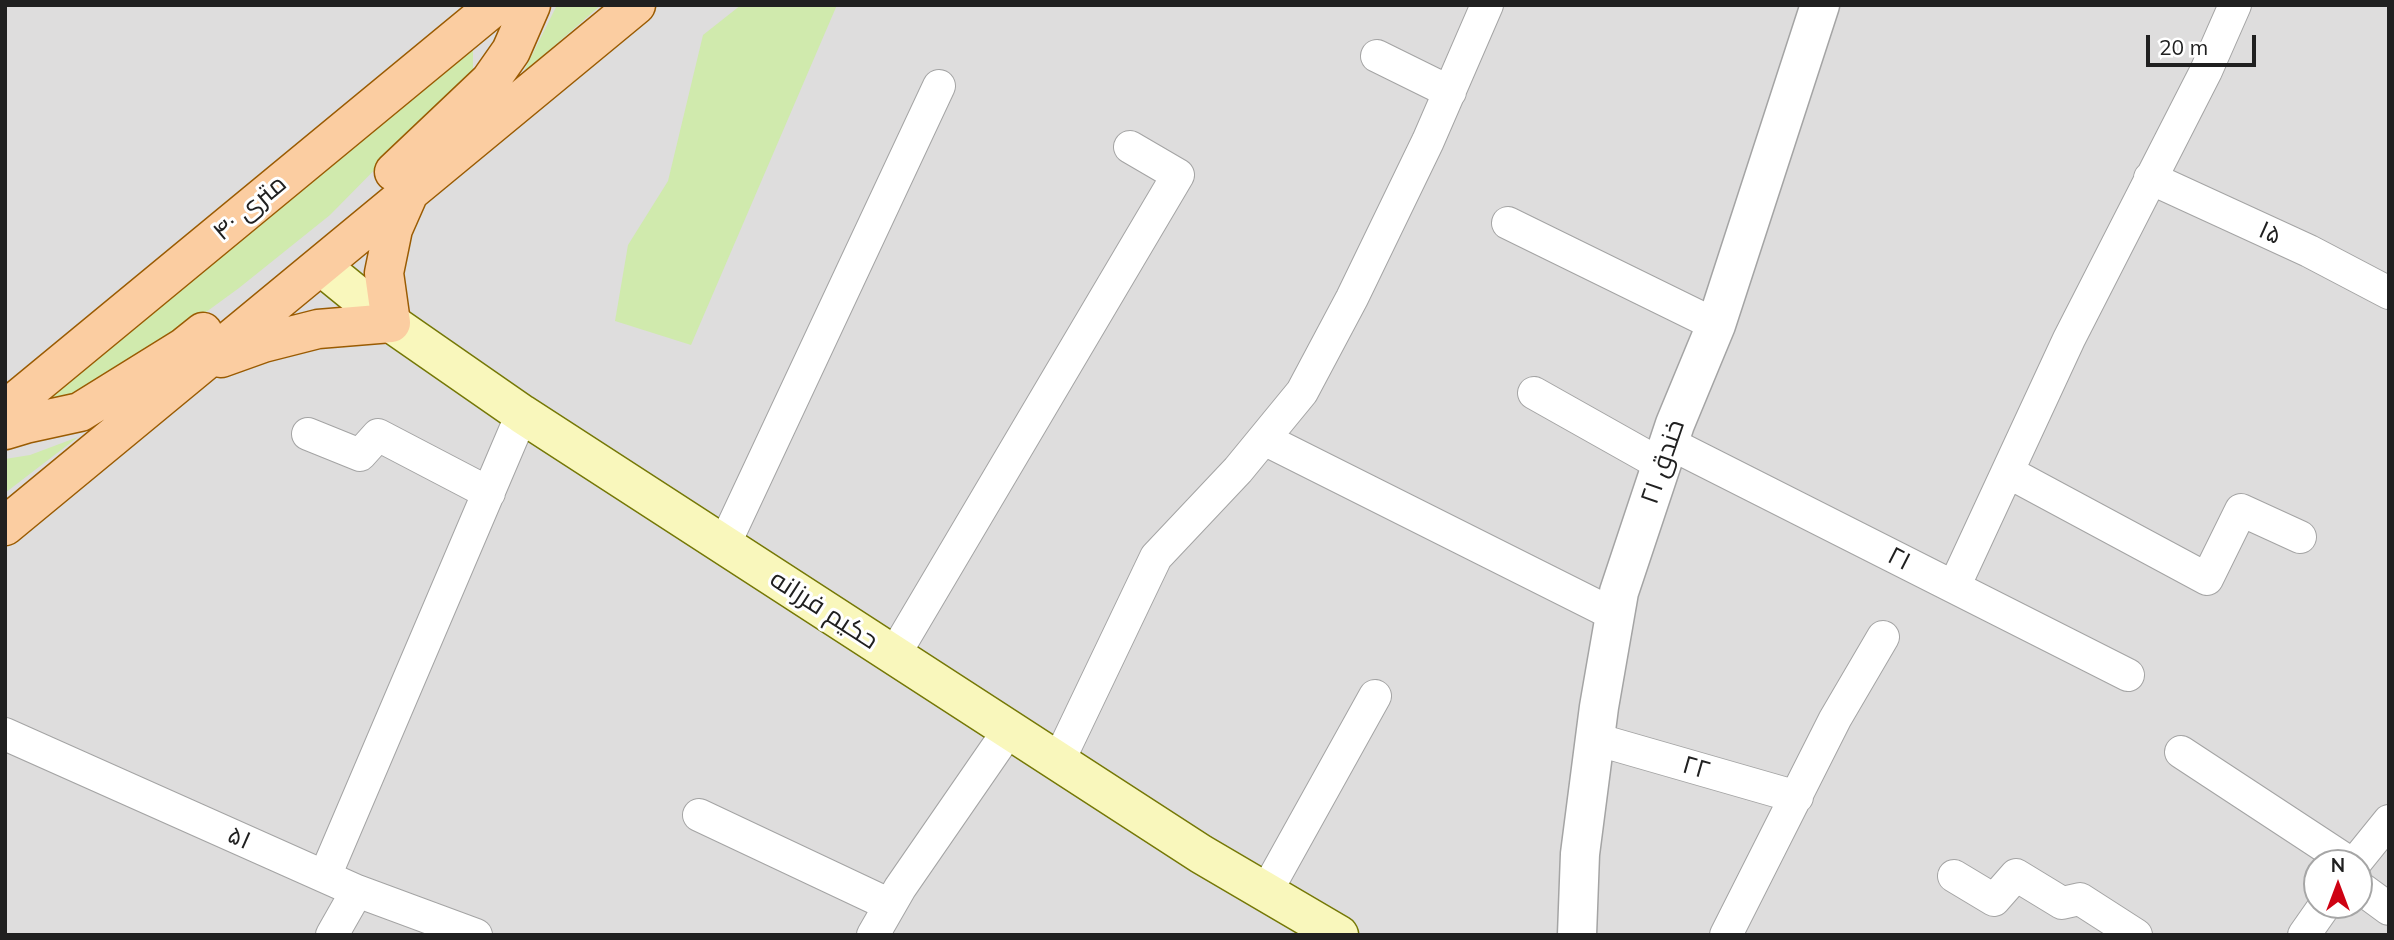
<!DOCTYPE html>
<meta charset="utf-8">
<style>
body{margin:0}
#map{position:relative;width:2394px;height:940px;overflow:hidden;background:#f0ece6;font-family:Mulish,sans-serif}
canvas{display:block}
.frame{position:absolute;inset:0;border:7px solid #202020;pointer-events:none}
.north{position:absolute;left:2303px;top:849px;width:70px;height:70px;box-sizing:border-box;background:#fff;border:2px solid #a6a6a6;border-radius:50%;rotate:0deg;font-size:19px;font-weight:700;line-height:28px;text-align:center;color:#202020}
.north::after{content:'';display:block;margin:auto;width:24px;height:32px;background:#ce0213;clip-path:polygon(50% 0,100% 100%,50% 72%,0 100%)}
.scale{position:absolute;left:2146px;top:35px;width:110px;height:32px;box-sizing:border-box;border:4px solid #202020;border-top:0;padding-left:9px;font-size:21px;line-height:24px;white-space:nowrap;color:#202020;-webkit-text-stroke:5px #fff;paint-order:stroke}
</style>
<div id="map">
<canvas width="2394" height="940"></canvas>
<div class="frame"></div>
<div class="north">N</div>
<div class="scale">20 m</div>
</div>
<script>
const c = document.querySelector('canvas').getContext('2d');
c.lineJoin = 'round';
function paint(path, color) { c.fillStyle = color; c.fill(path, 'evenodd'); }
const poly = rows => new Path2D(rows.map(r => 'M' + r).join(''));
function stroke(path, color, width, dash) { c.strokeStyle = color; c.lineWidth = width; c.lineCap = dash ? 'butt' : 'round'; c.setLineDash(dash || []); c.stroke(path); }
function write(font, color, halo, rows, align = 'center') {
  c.font = font + ' Mulish,Cairo,sans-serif'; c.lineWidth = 6; c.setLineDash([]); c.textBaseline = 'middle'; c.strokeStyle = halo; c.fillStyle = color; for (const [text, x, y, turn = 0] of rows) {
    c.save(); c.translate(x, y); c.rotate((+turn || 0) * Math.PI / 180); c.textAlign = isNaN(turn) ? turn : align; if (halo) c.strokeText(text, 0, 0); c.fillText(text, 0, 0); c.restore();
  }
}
const residential = poly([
 [5,5,2389,5,2389,935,5,935],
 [2317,863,2359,863,2359,905,2317,905]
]);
const grass = poly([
 [557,5,601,5,523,73],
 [741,5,837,5,691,345,615,321,628,245,668,181,703,35],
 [473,47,473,70,330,215,239,288,161,345,62,401,29,406],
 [78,437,5,493,5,459,30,455]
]);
const minor = poly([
 [1377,56,1450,92],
 [2150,178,2309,251,2389,293],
 [1508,223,1716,325],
 [1534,393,1662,465],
 [308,434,360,455,378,435,489,493],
 [1264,439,1615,615],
 [1669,443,2128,675],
 [2008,472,2207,579,2241,510,2300,537],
 [724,545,939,86],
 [1954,587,2069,339,2206,71,2235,5],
 [894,655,1178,175,1130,147],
 [5,734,357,891,476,935],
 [1595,739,1797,797],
 [2181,752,2350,863],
 [1058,762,1156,557,1238,470,1302,392,1352,298,1428,141,1487,5],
 [699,815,890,905],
 [2355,863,2389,821],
 [325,876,522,414],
 [1954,876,1994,900,2016,875,2062,903,2080,899,2136,935],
 [2359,887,2389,909],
 [1266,892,1375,696],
 [332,935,357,891],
 [873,935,900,888,1009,730],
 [1726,935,1835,719,1883,637],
 [2304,935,2325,905]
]);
const tertiary = poly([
 [1577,935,1580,854,1599,707,1619,592,1675,424,1716,325,1820,5]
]);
const secondary = poly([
 [321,266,391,323,522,414,1201,854,1339,935]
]);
const primary = poly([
 [394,172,490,81,511,51,531,5],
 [221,358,263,343,318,329,391,323,384,273,393,229,408,195],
 [5,410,496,5],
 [5,430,25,424,80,412,183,348,203,332],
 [5,526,636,5]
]);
const streetNames = [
 ["۴۰ متری",250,208,-40],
 ["۱۵",2270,233,24],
 ["۲۱ خندق",1663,462,-71],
 ["۲۱",1899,559,27],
 ["حکیم فرزانه",824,610,33],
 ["۲۲",1696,768,16],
 ["۵۱",239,838,24]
];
paint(residential, '#dedddd');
paint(grass, '#d0eaad');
stroke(minor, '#a4a4a4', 34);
stroke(tertiary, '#a4a4a4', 41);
stroke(secondary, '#757806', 41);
stroke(primary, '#9a5b02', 41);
stroke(minor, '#fff', 32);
stroke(tertiary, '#fff', 38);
stroke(secondary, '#f9f7bc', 38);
stroke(primary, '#fbcda1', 38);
write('26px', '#202020', '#fff', streetNames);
</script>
